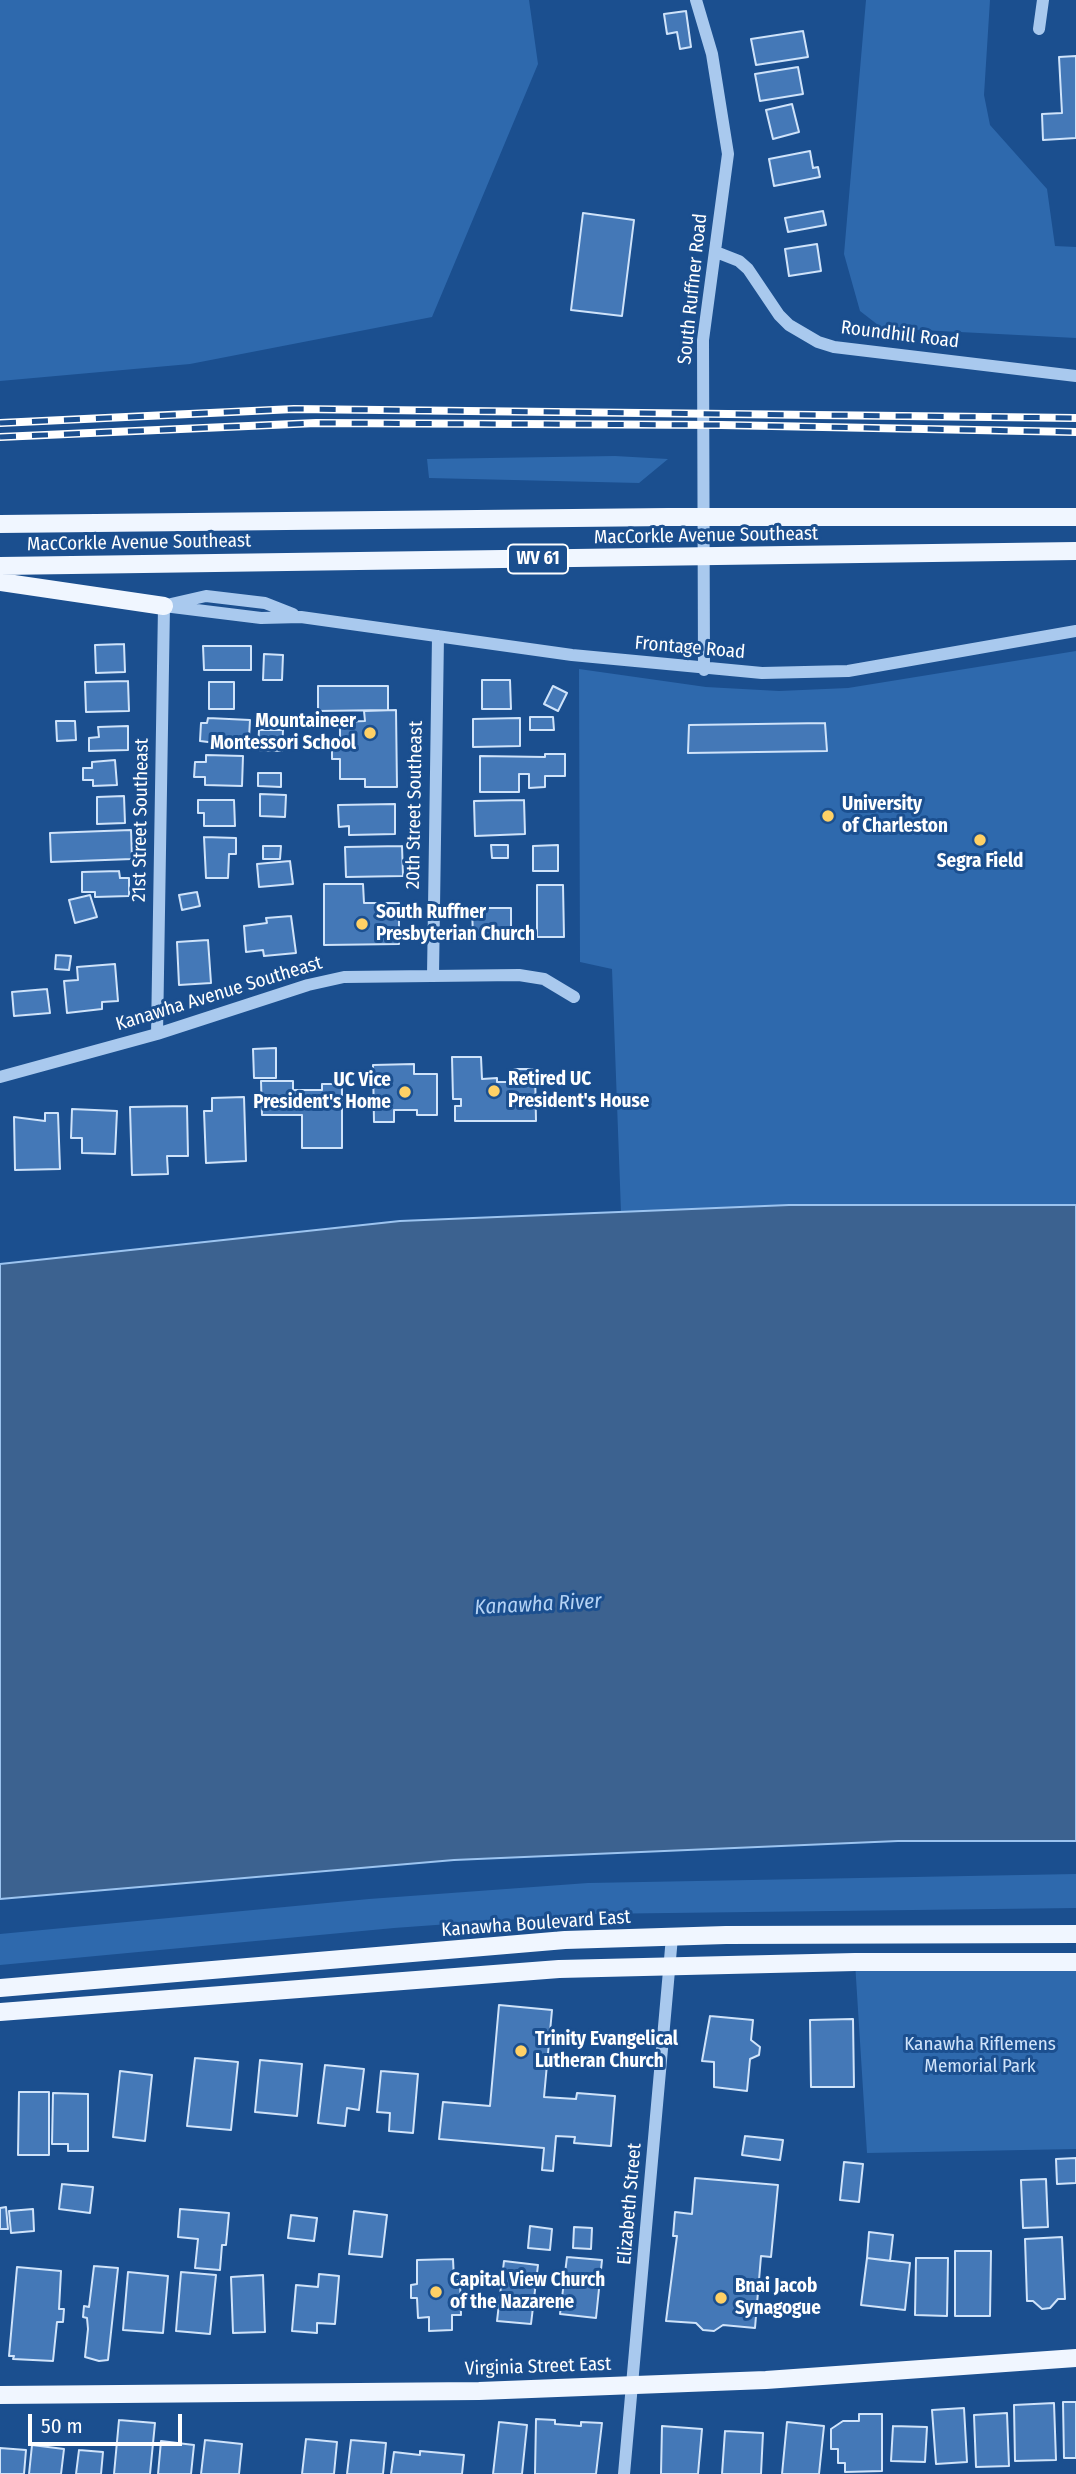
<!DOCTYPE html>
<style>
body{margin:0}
#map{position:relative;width:1076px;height:2474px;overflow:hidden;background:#1b4f8f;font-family:"Fira Sans Condensed",sans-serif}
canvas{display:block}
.scale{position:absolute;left:28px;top:2414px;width:154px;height:32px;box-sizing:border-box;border:4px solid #fff;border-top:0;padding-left:9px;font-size:21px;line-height:24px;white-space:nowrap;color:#fff;-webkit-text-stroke:5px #1b4f8f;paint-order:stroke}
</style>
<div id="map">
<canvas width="1076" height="2474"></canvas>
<div class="scale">50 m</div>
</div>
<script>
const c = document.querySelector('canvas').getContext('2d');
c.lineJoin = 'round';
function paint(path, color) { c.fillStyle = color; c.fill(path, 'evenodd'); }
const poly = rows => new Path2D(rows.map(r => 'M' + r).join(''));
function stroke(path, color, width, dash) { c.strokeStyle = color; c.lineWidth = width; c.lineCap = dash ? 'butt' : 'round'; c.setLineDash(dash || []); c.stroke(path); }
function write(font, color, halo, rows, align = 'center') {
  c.font = font + ' "Fira Sans Condensed",sans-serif'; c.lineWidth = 6; c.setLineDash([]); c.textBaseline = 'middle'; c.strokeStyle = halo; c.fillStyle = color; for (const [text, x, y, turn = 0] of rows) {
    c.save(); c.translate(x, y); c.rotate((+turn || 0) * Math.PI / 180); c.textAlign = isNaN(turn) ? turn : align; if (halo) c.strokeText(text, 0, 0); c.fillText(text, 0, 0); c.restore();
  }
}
const green = poly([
 [0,0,529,0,538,64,432,317,190,364,0,381],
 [866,0,990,0,984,95,990,125,1047,189,1055,246,1076,247,1076,338,882,328,860,311,844,254],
 [615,456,668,459,639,483,429,478,427,459],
 [1076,651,1076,1206,621,1212,612,969,580,962,579,669,706,687,779,691,848,688],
 [1076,1874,1076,1908,588,1914,394,1928,0,1965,0,1934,369,1899,588,1883],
 [855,1962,1076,1962,1076,2149,867,2153]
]);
const water = poly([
 [789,1205,1076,1205,1076,1841,898,1841,454,1860,0,1899,0,1264,400,1221,789,1205]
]);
const building = poly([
 [686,11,691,47,680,49,677,32,667,34,664,14,686,11],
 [803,31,808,57,756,65,751,39,803,31],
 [1076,56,1076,138,1043,140,1042,114,1062,113,1059,57,1076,56],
 [798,67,803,94,760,101,755,74,798,67],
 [792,104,799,132,773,139,766,110,792,104],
 [810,151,813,168,818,167,820,177,774,186,769,159,810,151],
 [823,211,826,225,788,232,785,218,823,211],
 [583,213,634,220,622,316,571,310,583,213],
 [817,244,821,271,789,276,785,249,817,244],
 [124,644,125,672,96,673,95,645,124,644],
 [203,646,251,646,251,670,204,670,203,646],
 [264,654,283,655,282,680,263,680,264,654],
 [482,680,510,680,511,709,482,709,482,680],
 [128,681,129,711,86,712,85,682,128,681],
 [209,682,234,682,234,709,209,709,209,682],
 [318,686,388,686,388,710,318,711,318,686],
 [553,686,567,693,558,711,544,704,553,686],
 [396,710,397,787,365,787,365,779,340,779,340,759,332,759,332,742,340,742,340,722,365,721,364,711,396,710],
 [530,717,553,717,554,730,530,730,530,717],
 [208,718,250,720,249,738,233,737,232,745,200,741,201,723,207,723,208,718],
 [520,718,520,746,473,747,473,719,520,718],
 [56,721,75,721,76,740,57,741,56,721],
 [825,723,827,751,688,753,689,725,825,723],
 [128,726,128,750,89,751,89,738,99,737,98,727,128,726],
 [259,730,283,730,282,751,258,750,259,730],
 [545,754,565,754,565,776,545,776,545,787,529,788,529,774,519,774,519,792,480,792,480,756,545,757,545,754],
 [206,755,243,756,242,786,205,785,205,777,194,777,195,762,206,762,206,755],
 [115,760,117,785,93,786,93,780,83,780,83,768,92,768,92,762,115,760],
 [258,773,281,773,281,787,258,786,258,773],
 [260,794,286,795,285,817,260,816,260,794],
 [124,796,125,823,97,824,97,797,124,796],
 [198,800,234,800,235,826,204,826,204,813,198,813,198,800],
 [524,800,525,834,475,836,474,801,524,800],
 [395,804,395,834,349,835,349,826,339,827,338,805,395,804],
 [131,830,132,859,51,862,50,833,131,830],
 [204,837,236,838,236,854,229,854,228,878,206,878,204,837],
 [491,845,508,845,508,858,492,858,491,845],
 [558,845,558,871,533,871,533,846,558,845],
 [263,846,281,846,280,859,263,859,263,846],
 [402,846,403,876,346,877,345,847,402,846],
 [290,861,293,884,259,887,257,864,290,861],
 [119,871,120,878,129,878,129,896,95,897,95,892,82,892,82,872,119,871],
 [324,884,363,884,364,903,399,903,399,944,324,945,324,884],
 [537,885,563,885,564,937,537,937,537,885],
 [197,892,200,906,182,910,179,895,197,892],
 [90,895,97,917,75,923,69,900,90,895],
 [472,908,511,908,511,936,473,937,472,908],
 [291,916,296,953,264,956,263,950,246,952,244,926,267,923,266,918,291,916],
 [208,940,211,983,179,985,177,942,208,940],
 [56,955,71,956,69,970,55,969,56,955],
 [115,964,118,1001,102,1002,102,1009,67,1013,64,981,78,980,77,967,115,964],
 [47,989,50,1013,14,1016,12,992,47,989],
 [276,1048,276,1078,254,1078,253,1049,276,1048],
 [452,1057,481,1057,482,1079,497,1078,497,1082,511,1082,511,1069,535,1069,536,1121,455,1121,455,1106,461,1106,461,1099,453,1099,452,1057],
 [414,1064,414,1074,437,1074,437,1115,417,1115,417,1110,394,1110,394,1122,374,1122,373,1065,414,1064],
 [261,1081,293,1081,293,1090,322,1090,322,1084,342,1084,342,1148,302,1148,302,1115,262,1115,261,1081],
 [244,1097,246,1161,206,1163,204,1111,212,1111,212,1098,244,1097],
 [187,1106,188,1156,167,1156,168,1174,132,1175,130,1107,187,1106],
 [72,1109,117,1111,115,1154,82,1153,82,1138,71,1138,72,1109],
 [45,1113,58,1113,60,1169,15,1170,14,1117,45,1121,45,1113],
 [499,2005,552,2010,544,2097,576,2099,577,2093,615,2096,611,2146,574,2143,575,2137,556,2136,553,2171,542,2170,544,2148,439,2139,443,2102,490,2106,499,2005],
 [710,2016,753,2020,751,2040,760,2047,759,2055,750,2059,747,2091,714,2087,714,2062,702,2061,710,2016],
 [853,2019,854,2087,811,2087,810,2020,853,2019],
 [195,2058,238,2062,231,2130,187,2126,195,2058],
 [260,2060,302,2064,297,2116,255,2112,260,2060],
 [325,2065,364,2069,359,2110,347,2108,345,2126,318,2123,325,2065],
 [120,2071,152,2075,145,2141,113,2137,120,2071],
 [381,2071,418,2074,413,2133,389,2131,390,2113,377,2112,381,2071],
 [19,2092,49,2092,49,2155,18,2155,19,2092],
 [53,2093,88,2094,88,2151,68,2151,68,2144,52,2144,53,2093],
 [745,2136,783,2140,780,2160,742,2155,745,2136],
 [1076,2158,1076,2183,1057,2184,1056,2159,1076,2158],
 [844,2162,863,2164,859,2202,840,2200,844,2162],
 [695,2178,778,2185,771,2257,761,2256,755,2328,723,2325,714,2331,703,2330,696,2323,666,2321,677,2236,673,2236,675,2212,692,2214,695,2178],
 [1046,2179,1048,2227,1023,2228,1021,2180,1046,2179],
 [62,2184,93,2187,90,2213,59,2209,62,2184],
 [6,2207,8,2229,0,2229,0,2208,6,2207],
 [33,2209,34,2231,11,2233,9,2211,33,2209],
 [180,2209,229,2213,226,2245,222,2245,220,2270,195,2268,198,2239,178,2237,180,2209],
 [354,2211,387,2215,382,2257,349,2254,354,2211],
 [291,2215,317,2218,314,2241,288,2238,291,2215],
 [530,2226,552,2229,550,2250,528,2248,530,2226],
 [574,2227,592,2228,591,2249,573,2248,574,2227],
 [869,2232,893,2235,890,2261,867,2258,869,2232],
 [1062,2237,1065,2299,1058,2299,1050,2308,1042,2309,1033,2301,1027,2301,1025,2239,1062,2237],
 [955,2251,991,2251,990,2316,955,2316,955,2251],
 [567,2257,602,2260,596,2318,560,2314,567,2257],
 [867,2258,910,2263,905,2310,861,2305,867,2258],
 [916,2258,948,2258,947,2316,915,2315,916,2258],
 [453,2259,454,2280,460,2280,461,2315,452,2315,452,2330,429,2331,429,2317,418,2318,417,2298,411,2298,411,2285,417,2284,417,2260,453,2259],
 [504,2261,538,2265,531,2324,497,2321,504,2261],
 [94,2266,118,2268,108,2360,99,2361,85,2357,88,2329,87,2318,83,2317,84,2306,89,2307,94,2266],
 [17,2267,61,2271,59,2309,64,2309,63,2322,57,2322,53,2361,13,2359,14,2356,9,2356,17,2267],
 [128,2272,168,2276,163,2333,123,2330,128,2272],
 [181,2272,216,2275,210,2334,176,2331,181,2272],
 [319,2274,339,2276,335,2324,317,2323,317,2333,292,2331,296,2285,318,2287,319,2274],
 [263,2275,265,2332,233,2333,231,2277,263,2275],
 [1063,2402,1076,2402,1076,2458,1064,2458,1063,2402],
 [1054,2403,1056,2460,1015,2461,1014,2405,1054,2403],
 [964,2408,967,2462,936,2464,932,2410,964,2408],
 [1007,2413,1009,2466,976,2467,974,2415,1007,2413],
 [859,2414,882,2414,882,2471,845,2472,845,2463,838,2463,838,2449,831,2449,831,2429,843,2421,859,2421,859,2414],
 [536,2419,555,2420,555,2424,581,2426,581,2422,602,2423,596,2474,535,2474,536,2419],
 [119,2420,155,2423,150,2474,114,2474,119,2420],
 [499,2422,527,2425,522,2474,493,2474,499,2422],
 [787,2422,824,2426,819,2474,782,2474,787,2422],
 [662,2426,702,2429,698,2474,661,2474,662,2426],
 [893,2426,927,2427,925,2462,891,2461,893,2426],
 [725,2431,763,2433,761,2474,722,2474,725,2431],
 [306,2439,337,2442,334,2474,302,2474,306,2439],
 [205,2440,242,2444,239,2474,201,2474,205,2440],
 [351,2440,386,2443,383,2474,347,2474,351,2440],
 [161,2441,194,2445,191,2474,158,2474,161,2441],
 [32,2445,64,2449,61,2474,29,2474,32,2445],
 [0,2448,26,2450,24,2474,0,2474,0,2448],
 [79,2450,103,2452,101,2474,76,2474,79,2450],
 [420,2451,464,2455,462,2474,391,2474,394,2452,420,2455,420,2451]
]);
const minor = poly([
 [696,0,712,54,728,154,703,340,704,670],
 [1039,29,1043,0],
 [716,252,739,261,748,269,779,315,789,325,818,342,834,347,1076,376],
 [171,604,206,596,265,603,293,614],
 [164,606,261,618,301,617,572,655,762,673,848,671,1076,631],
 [433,975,438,636],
 [157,1034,164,606],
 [0,1077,157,1034,308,985,344,977,519,975,544,979,574,997],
 [624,2474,672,1937]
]);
const major = poly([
 [0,524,668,517,1076,517],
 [0,566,1076,551],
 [0,582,164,606],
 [0,1988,565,1940,726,1935,1076,1934],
 [0,2012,559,1969,855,1962,1076,1962],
 [0,2395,479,2391,766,2380,1076,2358]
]);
const rail = poly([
 [0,423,294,409,1076,418],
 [0,437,316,423,721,425,1076,432]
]);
const markers = [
 [370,733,7,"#ffd166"],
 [828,816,7,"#ffd166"],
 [980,840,7,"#ffd166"],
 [362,924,7,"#ffd166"],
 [494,1091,7,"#ffd166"],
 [405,1092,7,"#ffd166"],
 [521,2051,7,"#ffd166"],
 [436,2292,7,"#ffd166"],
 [721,2298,7,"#ffd166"]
];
const shields = [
 [538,559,60]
];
const shieldNames = [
 ["WV 61",538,559]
];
const streetNames = [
 ["South Ruffner Road",693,289,-84],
 ["Roundhill Road",900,335,7],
 ["MacCorkle Avenue Southeast",706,536,-1],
 ["MacCorkle Avenue Southeast",139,543,-1],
 ["Frontage Road",690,648,5],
 ["20th Street Southeast",415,805,-89],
 ["21st Street Southeast",141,820,-89],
 ["Kanawha Avenue Southeast",219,994,-17],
 ["Kanawha Boulevard East",536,1924,-4],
 ["Elizabeth Street",630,2204,-85],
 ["Virginia Street East",538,2367,-2]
];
const poiNames = [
 ["Mountaineer",356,722,"right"],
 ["Montessori School",356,744,"right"],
 ["University",842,805],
 ["of Charleston",842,827],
 ["Segra Field",980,862,"center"],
 ["South Ruffner",376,913],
 ["Presbyterian Church",376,935],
 ["Retired UC",508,1080],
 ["President's House",508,1102],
 ["UC Vice",391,1081,"right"],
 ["President's Home",391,1103,"right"],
 ["Trinity Evangelical",535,2040],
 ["Lutheran Church",535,2062],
 ["Capital View Church",450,2281],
 ["of the Nazarene",450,2303],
 ["Bnai Jacob",735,2287],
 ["Synagogue",735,2309]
];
const parkNames = [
 ["Kanawha Riflemens",980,2045],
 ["Memorial Park",980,2067]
];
const waterNames = [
 ["Kanawha River",538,1605,-3]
];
paint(green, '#2e69ad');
paint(water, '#3c6290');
stroke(water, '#9cc4f0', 2);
paint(building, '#4478b7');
stroke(building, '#cfe3fa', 2);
stroke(minor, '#a9c9ee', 12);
stroke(major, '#f0f6ff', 18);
stroke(rail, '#fff', 8);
stroke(rail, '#1b4f8f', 5, [16]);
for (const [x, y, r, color] of markers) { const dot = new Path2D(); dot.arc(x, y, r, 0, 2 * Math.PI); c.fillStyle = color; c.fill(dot); stroke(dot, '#1b4f8f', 2.5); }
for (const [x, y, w] of shields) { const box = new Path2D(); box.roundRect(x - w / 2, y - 14.5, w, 29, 5); c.fillStyle = '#1b4f8f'; c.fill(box); stroke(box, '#fff', 2); }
write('bold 18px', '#fff', null, shieldNames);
write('19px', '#fff', '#1b4f8f', streetNames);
write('bold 19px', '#fff', '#1b4f8f', poiNames, 'left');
write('19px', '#cfe3fa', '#1b4f8f', parkNames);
write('italic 21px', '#b5d3f5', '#1b4f8f', waterNames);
</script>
